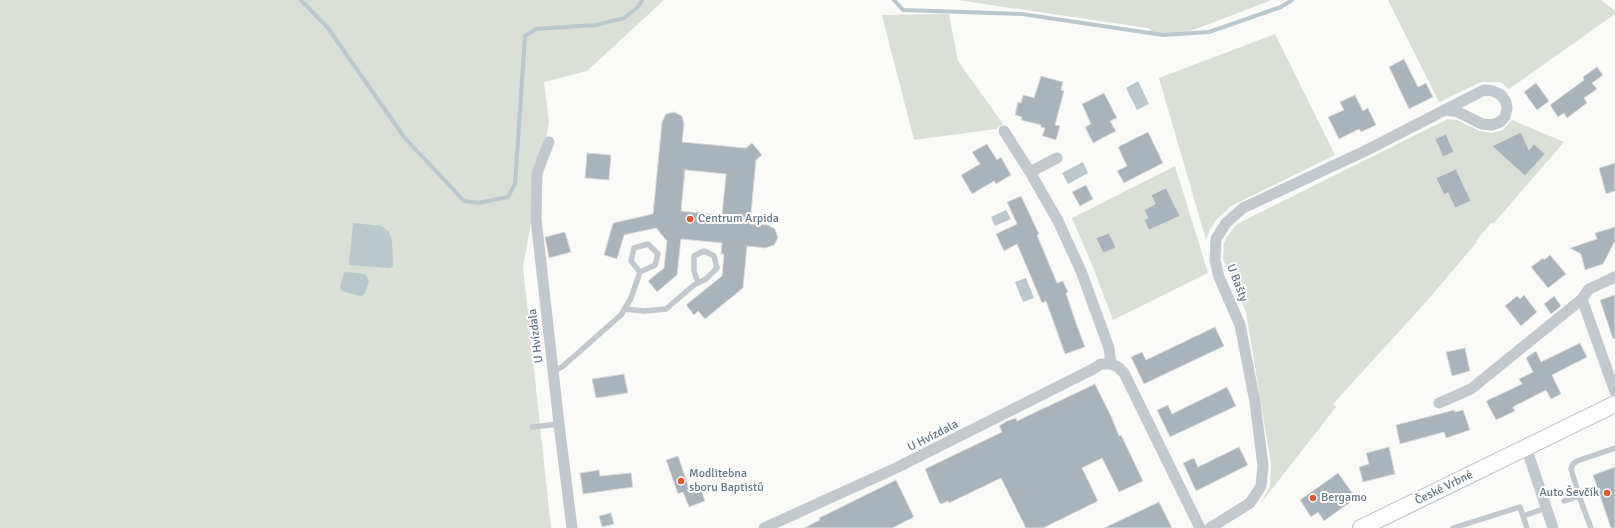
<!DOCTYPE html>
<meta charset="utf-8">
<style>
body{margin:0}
canvas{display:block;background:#fafaf8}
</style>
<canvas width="1615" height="528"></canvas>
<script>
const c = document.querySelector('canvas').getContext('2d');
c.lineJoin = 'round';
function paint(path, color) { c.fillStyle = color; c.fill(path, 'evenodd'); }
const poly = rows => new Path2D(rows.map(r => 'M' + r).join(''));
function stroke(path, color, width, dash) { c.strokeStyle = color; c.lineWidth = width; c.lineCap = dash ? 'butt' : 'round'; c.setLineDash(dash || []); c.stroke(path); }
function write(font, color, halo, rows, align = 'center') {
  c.font = font + ' Signika,sans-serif'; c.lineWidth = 4; c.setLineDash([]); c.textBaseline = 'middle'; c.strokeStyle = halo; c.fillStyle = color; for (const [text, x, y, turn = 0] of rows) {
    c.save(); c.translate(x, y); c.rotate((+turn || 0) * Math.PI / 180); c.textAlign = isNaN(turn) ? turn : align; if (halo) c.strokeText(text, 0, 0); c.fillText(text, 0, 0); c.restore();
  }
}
const green = poly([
 [0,0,664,0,587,71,544,82,549,122,523,267,551,528,0,528],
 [957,0,1272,0,1193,30,1170,36,1157,36,1148,28],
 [1388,0,1601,0,1614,10,1615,14,1509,89,1502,83,1497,82,1481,82,1439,102],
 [949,14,958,61,1003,124,996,129,914,140,882,15],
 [1275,34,1335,155,1231,206,1216,220,1210,229,1206,240,1159,78],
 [1448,119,1457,120,1480,131,1492,133,1503,130,1512,120,1564,142,1494,223,1491,223,1476,241,1477,242,1426,302,1333,404,1336,407,1261,503,1270,486,1271,464,1246,312,1223,259,1224,243,1227,237,1237,224],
 [1175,166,1208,273,1113,320,1093,267,1072,218]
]);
const water = poly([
 [1138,81,1149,104,1137,110,1126,88],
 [1083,162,1088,173,1068,184,1062,173],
 [1006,210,1011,219,995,226,991,217],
 [353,223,382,226,389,232,392,241,393,266,390,268,349,265],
 [344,272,359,273,366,275,369,282,364,295,360,296,342,291,340,288],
 [1026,278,1034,298,1023,302,1015,282]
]);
const stream = poly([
 [301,0,328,28,404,137,464,201,478,203,508,197,515,184,525,36,536,29,596,25,624,18,638,7,642,0],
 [894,0,903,10,1022,14,1163,35,1209,32,1281,7,1292,0]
]);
const building = poly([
 [1404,59,1418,87,1426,83,1433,97,1409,109,1389,67,1404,59],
 [1597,67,1603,75,1592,83,1597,89,1584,98,1587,103,1567,118,1564,113,1558,117,1550,105,1584,80,1583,77,1597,67],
 [1041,76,1063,82,1061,90,1064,91,1055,125,1060,126,1056,140,1042,136,1045,128,1041,127,1041,125,1021,120,1022,117,1015,115,1018,102,1021,103,1023,95,1034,98,1041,76],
 [1536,83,1549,101,1537,110,1524,92,1536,83],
 [1104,93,1117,118,1110,121,1116,131,1093,143,1085,127,1091,124,1082,104,1104,93],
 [1355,95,1363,111,1368,108,1376,125,1361,132,1359,129,1339,139,1328,117,1344,110,1340,102,1355,95],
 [674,112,682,116,684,124,682,142,746,148,752,143,762,155,756,160,750,224,768,225,775,229,778,238,774,245,765,248,747,246,743,288,705,319,698,311,694,315,686,305,722,276,724,254,721,254,722,243,681,239,677,275,657,292,648,281,664,268,667,241,656,228,624,235,617,259,604,255,613,223,653,214,662,122,666,114,674,112],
 [685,170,726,174,722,215,681,211,685,170],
 [1148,132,1163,163,1124,183,1117,171,1127,166,1118,147,1148,132],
 [1521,132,1529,150,1534,144,1545,154,1525,176,1492,146,1521,132],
 [1446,134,1454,152,1443,157,1435,139,1446,134],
 [987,144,997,160,1001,157,1011,175,996,184,994,181,972,194,961,175,980,164,972,152,987,144],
 [587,153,611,155,609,180,585,178,587,153],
 [1615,163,1615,191,1606,194,1599,168,1615,163],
 [1456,169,1471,201,1455,208,1448,193,1444,195,1436,178,1456,169],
 [1086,185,1093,199,1080,206,1072,192,1086,185],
 [1166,188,1180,216,1149,230,1144,220,1148,218,1144,210,1155,204,1151,195,1166,188],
 [1021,196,1039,234,1037,235,1057,283,1063,281,1068,292,1066,293,1076,323,1085,347,1065,354,1046,301,1042,303,1017,244,1004,251,996,234,1017,224,1007,202,1021,196],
 [1615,227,1615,241,1603,264,1585,270,1581,254,1570,248,1597,239,1595,233,1615,227],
 [565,232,571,252,549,258,545,237,565,232],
 [1109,233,1116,248,1103,253,1096,238,1109,233],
 [1550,255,1566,274,1548,288,1531,267,1543,258,1544,260,1550,255],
 [1524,295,1537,312,1521,326,1505,306,1517,296,1520,299,1524,295],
 [1615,295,1615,338,1613,339,1600,300,1615,295],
 [1554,296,1561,306,1551,314,1544,304,1554,296],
 [1215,327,1224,346,1144,384,1131,357,1142,352,1146,360,1215,327],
 [1580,343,1587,357,1552,375,1561,394,1551,399,1546,390,1513,407,1515,411,1496,420,1486,401,1522,384,1519,379,1533,372,1526,358,1536,351,1541,362,1580,343],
 [1465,348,1470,371,1452,376,1446,352,1465,348],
 [624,374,628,393,596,398,592,379,624,374],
 [1095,384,1111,416,1119,436,1121,435,1143,481,1119,492,1102,458,1082,468,1098,501,1043,528,1026,528,1001,478,949,503,948,501,941,504,939,502,925,469,1002,432,999,426,1007,421,1016,418,1017,421,1095,384],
 [1227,387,1236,406,1170,437,1157,410,1168,405,1172,414,1227,387],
 [1454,410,1455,412,1463,410,1470,430,1446,438,1444,432,1400,444,1396,425,1454,410],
 [1239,447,1248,465,1196,491,1183,463,1194,458,1198,467,1239,447],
 [1389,447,1395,474,1363,482,1359,467,1369,464,1366,453,1389,447],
 [678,456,688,485,693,483,695,488,700,486,705,501,689,507,683,492,678,494,666,460,678,456],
 [1615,467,1615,528,1611,528,1593,475,1615,467],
 [599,470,600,476,631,473,633,487,583,494,580,473,599,470],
 [1338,473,1356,498,1324,521,1318,512,1311,517,1300,500,1338,473],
 [896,480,914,517,892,528,804,528,820,520,819,518,896,480],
 [1159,502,1172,528,1104,528,1159,502],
 [611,513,614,524,602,527,599,516,611,513]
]);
const lane = poly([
 [624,309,644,311,666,309,694,285,706,279,717,268,714,256,704,251,694,256,694,271,698,283],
 [553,371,562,367,621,315,631,298,640,272,655,265,658,254,648,244,634,248,631,261,640,272],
 [532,427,559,424],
 [1579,496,1591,528],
 [1564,501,1579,496,1571,469,1573,464,1577,461,1615,448],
 [1523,516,1546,508],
 [1453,528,1520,507,1527,528]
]);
const street = poly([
 [1004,131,1030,172,1058,221,1081,271,1109,348,1111,364],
 [549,142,537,173,536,219,559,424,572,528],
 [1030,172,1057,158],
 [1582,299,1615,392],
 [1439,403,1471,389,1582,299,1589,289,1615,277],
 [1526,447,1553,528],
 [764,528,896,468,1093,369,1101,364,1111,364,1118,367,1124,373,1200,528],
 [1210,528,1250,503,1261,486,1263,466,1255,402,1240,325,1219,277,1215,260,1216,239,1226,223,1243,208,1365,151,1484,90,1493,91,1501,95,1506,102,1507,109,1505,117,1500,122,1492,125,1482,124,1458,112,1446,110]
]);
const secondary = poly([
 [1361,528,1615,404]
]);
const markers = [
 [690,219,4,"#e4572e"],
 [681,481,4,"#e4572e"],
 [1607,493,4,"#e4572e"],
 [1313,498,4,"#e4572e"]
];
const poiNames = [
 ["Centrum Arpida",698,219],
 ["Modlitebna",689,474],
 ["sboru Baptistů",689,488],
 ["Auto Ševčík",1599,493,"right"],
 ["Bergamo",1321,498]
];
const streetNames = [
 ["U Bašty",1237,283,69],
 ["U Hvízdala",536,336,-97],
 ["U Hvízdala",933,436,-27],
 ["České Vrbné",1444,488,-26]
];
paint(green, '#dadfd7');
paint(water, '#bbc7cb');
stroke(stream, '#bbc7cb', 4);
paint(building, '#aab3b9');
stroke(building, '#dcdcda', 1);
stroke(secondary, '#b3babf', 18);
stroke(lane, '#c3c8cc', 5.5);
stroke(street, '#c3c8cc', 11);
stroke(secondary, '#fff', 16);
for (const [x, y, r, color] of markers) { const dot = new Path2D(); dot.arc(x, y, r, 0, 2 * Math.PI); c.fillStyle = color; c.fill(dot); stroke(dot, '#fff', 1.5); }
write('12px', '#657683', '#fff', poiNames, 'left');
write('12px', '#657683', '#fff', streetNames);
</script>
